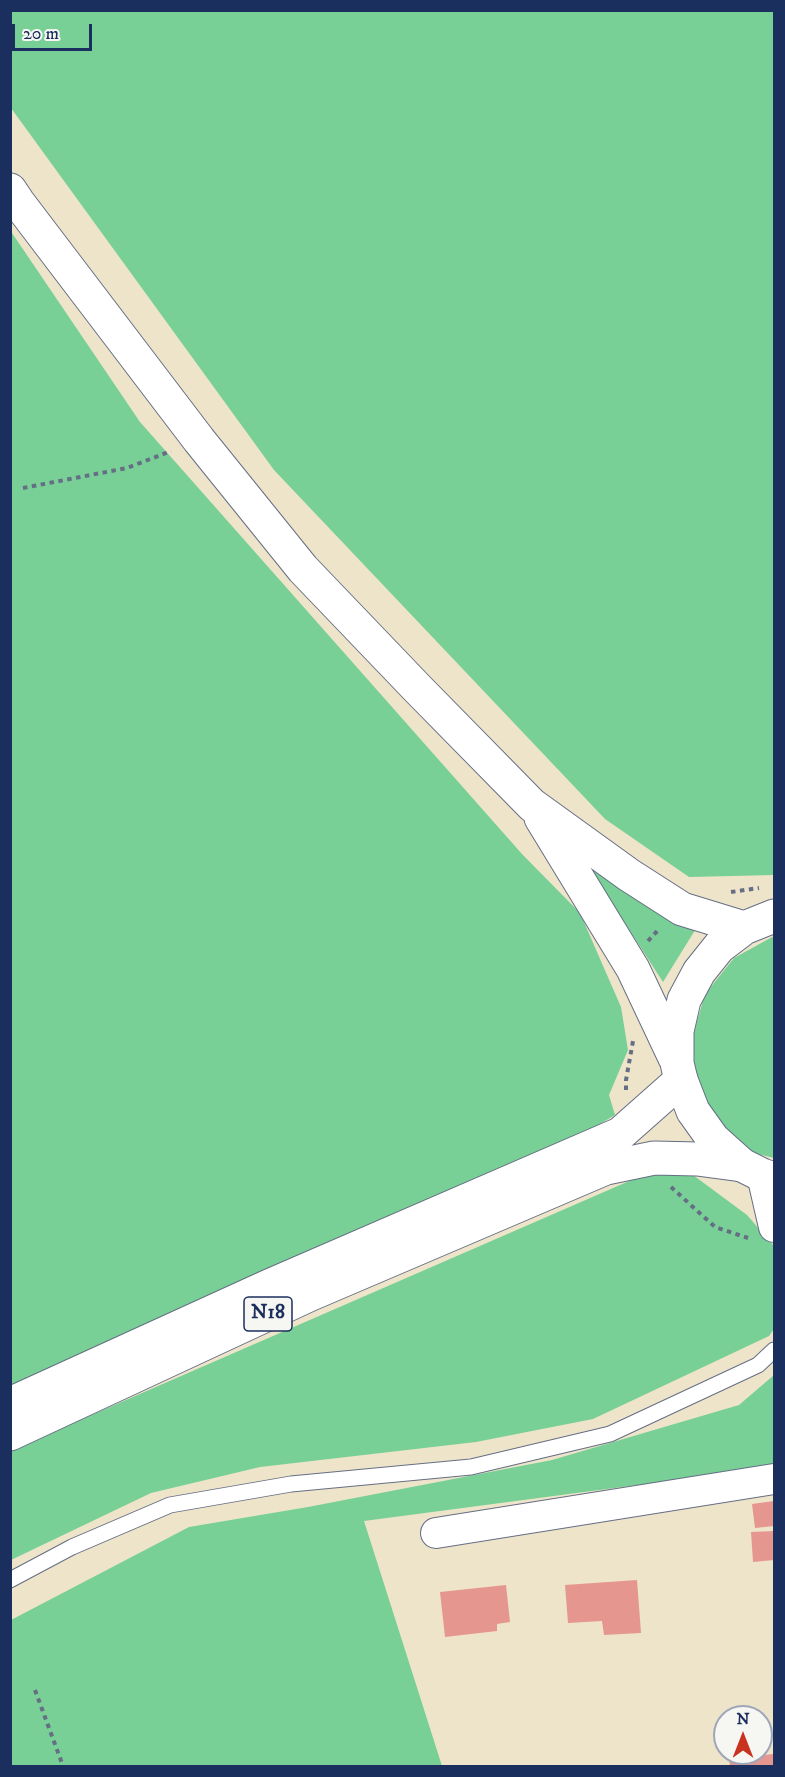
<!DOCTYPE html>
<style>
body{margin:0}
#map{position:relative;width:785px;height:1777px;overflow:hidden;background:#eee4ca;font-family:"IM FELL DW Pica",serif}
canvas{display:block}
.frame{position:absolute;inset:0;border:12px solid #1b2f5e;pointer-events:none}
.north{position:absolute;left:713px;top:1705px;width:60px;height:60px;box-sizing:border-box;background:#f6f6f2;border:2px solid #9ea6b7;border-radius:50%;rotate:0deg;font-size:16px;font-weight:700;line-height:24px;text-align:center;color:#1b2f5e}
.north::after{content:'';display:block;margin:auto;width:21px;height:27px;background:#c8321e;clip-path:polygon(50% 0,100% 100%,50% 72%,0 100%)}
.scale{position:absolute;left:12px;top:24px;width:80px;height:27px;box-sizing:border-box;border:3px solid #1b2f5e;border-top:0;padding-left:8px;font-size:18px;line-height:21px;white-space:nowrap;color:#1b2f5e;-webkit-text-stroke:4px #f6f6f2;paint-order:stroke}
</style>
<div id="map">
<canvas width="785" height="1777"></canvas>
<div class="frame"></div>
<div class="north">N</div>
<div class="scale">20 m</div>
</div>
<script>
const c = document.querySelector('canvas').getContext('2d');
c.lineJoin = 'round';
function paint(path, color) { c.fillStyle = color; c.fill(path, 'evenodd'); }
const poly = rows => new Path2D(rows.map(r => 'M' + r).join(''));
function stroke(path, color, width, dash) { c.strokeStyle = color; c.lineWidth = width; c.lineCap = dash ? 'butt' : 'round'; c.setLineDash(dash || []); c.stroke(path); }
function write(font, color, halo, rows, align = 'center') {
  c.font = font + ' "IM FELL DW Pica",serif'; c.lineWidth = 6; c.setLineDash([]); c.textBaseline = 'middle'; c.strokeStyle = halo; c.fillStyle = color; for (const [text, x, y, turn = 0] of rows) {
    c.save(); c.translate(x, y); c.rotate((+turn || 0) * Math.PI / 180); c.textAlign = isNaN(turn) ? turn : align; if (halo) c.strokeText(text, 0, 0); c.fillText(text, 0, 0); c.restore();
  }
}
const green = poly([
 [10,11,774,11,774,875,689,877,605,819,274,470,11,108],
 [10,230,140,422,522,854,580,913,621,1007,628,1050,609,1095,615,1115,583,1134,10,1388],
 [582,857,697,927,663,982,641,948],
 [774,936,774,1158,754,1153,718,1123,696,1083,692,1038,705,994,734,958],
 [643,1175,693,1175,747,1215,774,1246,774,1329,769,1336,593,1419,476,1442,260,1467,151,1493,11,1560,11,1450],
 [774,1375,774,1467,364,1521,442,1766,11,1766,11,1620,189,1527,308,1507,552,1460,739,1405]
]);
const building = poly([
 [774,1501,774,1526,755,1528,752,1504],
 [774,1531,774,1560,753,1562,751,1532],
 [637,1580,641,1633,604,1635,602,1621,568,1623,565,1585],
 [506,1585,510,1622,497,1624,497,1631,445,1637,440,1592],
 [773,1754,774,1766,730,1766,729,1759]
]);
const path = poly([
 [23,488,127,468,171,451],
 [731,892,759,888],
 [648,941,659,929],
 [626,1090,626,1080,633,1041],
 [671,1187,715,1227,748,1238],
 [35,1690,63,1766]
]);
const service = poly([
 [10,1580,72,1547,170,1505,291,1484,471,1467,610,1434,758,1365,774,1350]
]);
const minor = poly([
 [762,1175,774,1227],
 [436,1533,774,1479]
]);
const secondary = poly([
 [10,190,18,202,199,440,303,569,418,689,532,805,629,875,682,909,744,928],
 [541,818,633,969,675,1058],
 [774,916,744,928,719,947,699,972,684,1000,677,1031,677,1063,681,1080,693,1111,713,1139,742,1165,762,1175,774,1179]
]);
const trunk = poly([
 [10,1404,269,1286,620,1134,681,1080],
 [10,1434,311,1294,606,1168,654,1158,697,1159,742,1165]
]);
const shields = [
 [268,1314,48]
];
const shieldNames = [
 ["N18",268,1314]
];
paint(green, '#78d096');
paint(building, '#e5968f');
stroke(service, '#656e84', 17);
stroke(minor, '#656e84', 32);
stroke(secondary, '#656e84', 35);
stroke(trunk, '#656e84', 35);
stroke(path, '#656e84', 4, [4.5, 4.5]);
stroke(service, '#fff', 15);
stroke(minor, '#fff', 30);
stroke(secondary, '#fff', 33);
stroke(trunk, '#fff', 33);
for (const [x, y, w] of shields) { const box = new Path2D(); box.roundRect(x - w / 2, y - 17, w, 34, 4.5); c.fillStyle = '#f6f6f2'; c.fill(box); stroke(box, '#1b2f5e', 1.5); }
write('bold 20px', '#1b2f5e', null, shieldNames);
</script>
